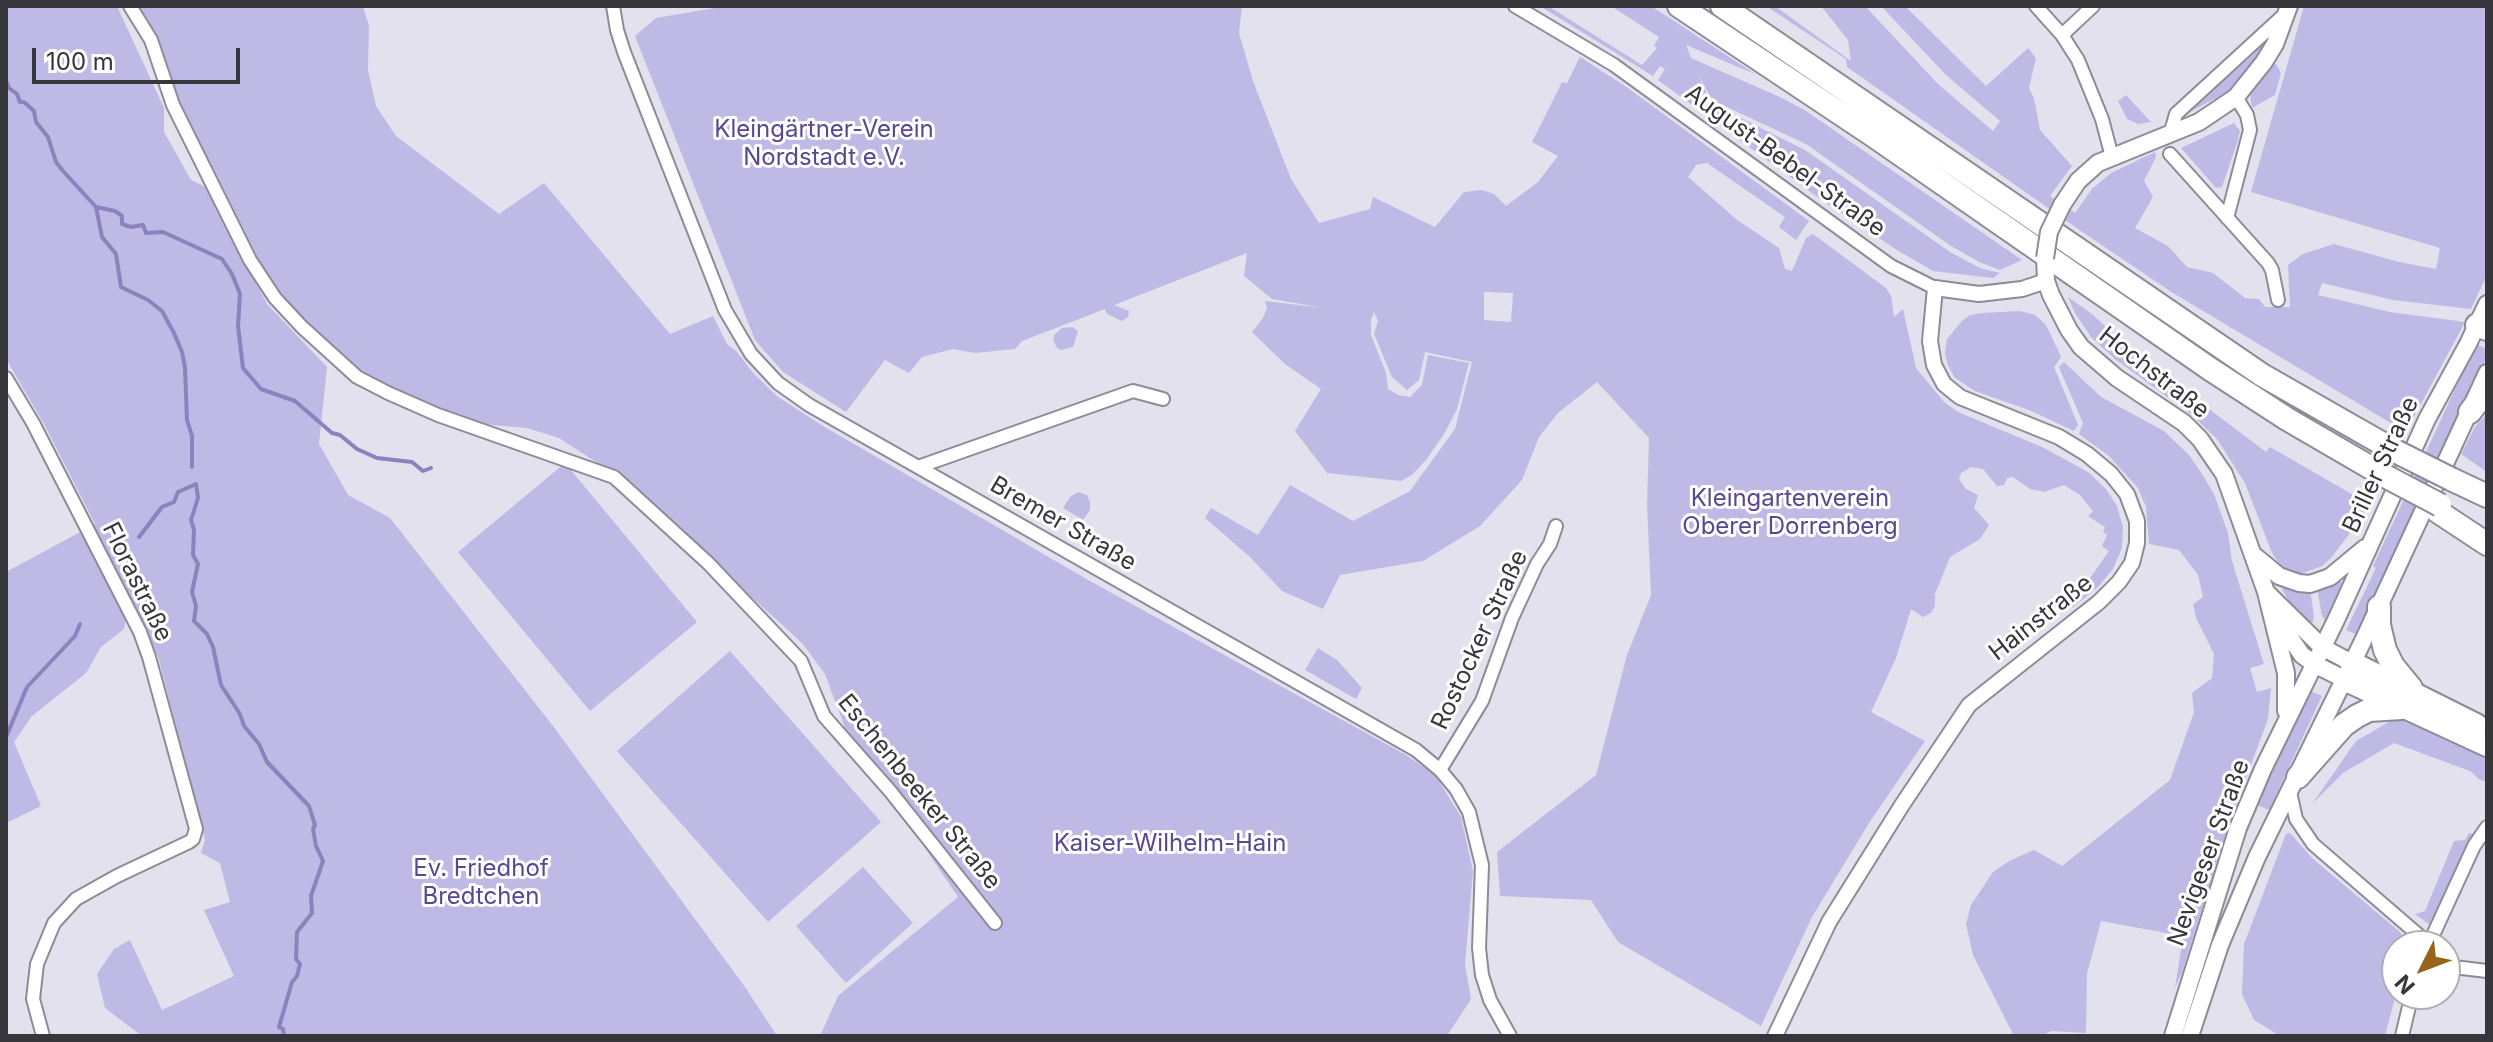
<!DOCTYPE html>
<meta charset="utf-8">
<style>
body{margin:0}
#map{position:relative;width:2493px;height:1042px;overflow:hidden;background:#e2e1ed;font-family:Inter,sans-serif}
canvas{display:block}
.frame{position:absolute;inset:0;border:8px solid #37373b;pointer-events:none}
.north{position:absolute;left:2381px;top:930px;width:80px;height:80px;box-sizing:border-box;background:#fff;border:2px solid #afafb1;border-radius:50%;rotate:228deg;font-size:22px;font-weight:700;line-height:32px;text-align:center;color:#37373b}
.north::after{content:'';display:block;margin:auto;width:28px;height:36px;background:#98631a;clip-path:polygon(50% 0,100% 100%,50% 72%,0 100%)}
.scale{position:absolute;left:32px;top:48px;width:208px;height:36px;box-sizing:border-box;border:4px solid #37373b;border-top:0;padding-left:10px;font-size:24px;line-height:28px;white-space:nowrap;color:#37373b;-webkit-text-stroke:6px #fff;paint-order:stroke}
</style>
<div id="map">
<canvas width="2493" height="1042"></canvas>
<div class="frame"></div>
<div class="north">N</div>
<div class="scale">100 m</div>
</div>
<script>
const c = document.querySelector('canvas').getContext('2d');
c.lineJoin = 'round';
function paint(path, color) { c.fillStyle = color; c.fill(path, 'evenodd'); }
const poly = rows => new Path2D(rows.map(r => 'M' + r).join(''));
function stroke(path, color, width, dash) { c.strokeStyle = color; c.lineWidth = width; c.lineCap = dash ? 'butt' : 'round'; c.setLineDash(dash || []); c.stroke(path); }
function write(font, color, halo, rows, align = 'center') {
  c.font = font + ' Inter,sans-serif'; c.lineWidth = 6; c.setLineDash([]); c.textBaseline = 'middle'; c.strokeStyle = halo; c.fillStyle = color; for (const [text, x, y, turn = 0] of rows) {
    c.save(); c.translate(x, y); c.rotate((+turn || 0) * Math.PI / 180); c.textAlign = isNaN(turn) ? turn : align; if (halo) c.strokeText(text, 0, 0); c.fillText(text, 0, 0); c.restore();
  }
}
const green = poly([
 [6,6,117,6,164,108,164,132,191,180,206,187,267,304,327,367,319,444,348,495,390,518,553,726,745,987,777,1036,142,1036,105,1008,97,974,114,949,130,940,162,1010,234,976,204,910,230,902,220,863,201,853,205,840,158,656,130,596,124,629,101,647,86,673,32,716,14,742,41,806,6,823,6,572,95,524,44,424,6,359],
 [138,6,363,6,369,26,368,70,376,106,396,136,499,214,544,183,670,334,713,316,727,344,736,351,755,375,778,397,823,426,1090,581,1406,755,1435,775,1461,817,1473,871,1465,965,1471,999,1447,1036,820,1036,838,996,958,897,847,733,825,674,802,643,734,581,660,529,619,477,559,438,527,428,482,424,454,416,372,379,335,353,270,283,249,251,179,106,156,39],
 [726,6,1242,6,1239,33,1253,81,1291,179,1319,223,1370,209,1373,197,1435,227,1464,192,1482,190,1494,194,1506,206,1538,182,1558,156,1532,142,1562,82,1567,83,1580,57,1625,86,1809,221,1796,240,1779,227,1785,217,1707,163,1696,165,1688,177,1736,219,1779,248,1785,269,1792,271,1806,238,1813,234,1886,288,1891,296,1894,317,1903,309,1916,368,1944,402,1958,412,2042,447,2088,472,2105,488,2117,506,2123,527,2122,548,2113,569,2098,587,2072,608,2068,603,2081,591,2109,551,2102,546,2107,535,2103,532,2105,527,2088,516,2093,511,2080,495,2064,485,2044,492,2030,489,2013,477,2007,478,2004,485,1997,486,1983,469,1971,467,1961,473,1959,479,1966,489,1978,495,1974,508,1989,525,1980,539,1950,557,1935,594,1935,606,1931,613,1923,617,1911,609,1896,658,1871,712,1925,741,1869,823,1812,917,1761,1026,1618,942,1591,900,1500,896,1497,852,1596,775,1627,655,1651,595,1647,504,1649,438,1597,382,1558,413,1539,437,1522,480,1480,526,1423,561,1340,575,1323,609,1282,591,1250,557,1205,518,1211,508,1258,535,1290,485,1353,521,1410,491,1455,429,1472,362,1425,352,1419,380,1407,390,1392,377,1374,334,1378,321,1374,312,1371,320,1371,335,1386,373,1388,389,1398,395,1410,397,1422,385,1428,355,1469,363,1457,409,1444,434,1426,460,1412,475,1401,481,1327,473,1295,431,1321,389,1285,364,1252,332,1263,318,1267,308,1265,301,1324,308,1272,299,1244,276,1247,253,1114,305,1129,311,1128,317,1122,321,1107,314,1105,309,1022,341,1015,349,975,353,953,349,922,357,909,373,885,360,846,412,783,372,755,340,635,36,656,18],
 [1484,292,1513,293,1511,322,1484,320],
 [1540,6,1548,6,1642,65,1657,48,1654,46,1659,37,1611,6,1651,6,1755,74,1686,45,1691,58,1782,98,1806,111,2022,260,2000,270,1979,262,1951,246,1806,144,1712,100,1697,72,1711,103,1805,150,1950,252,1980,268,2000,273,1993,278,1933,271,1897,250,1820,199,1658,80,1665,69,1660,66,1653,76],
 [1766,6,1775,6,1851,61,1848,40,1821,6,1865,6,1938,84,1993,131,2000,121,1946,75,1881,6,1905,6,1986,86,2028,48,2036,58,2029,88,2034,98,2040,130,2072,166,2050,196,2075,213,2092,189,2111,173,2155,152,2156,157,2144,181,2153,197,2135,228,2168,246,2187,267,2213,273,2245,298,2259,299,2265,307,2290,307,2288,265,2303,254,2334,244,2399,262,2436,269,2440,248,2251,192,2304,6,2487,6,2487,275,2471,309,2393,300,2322,283,2318,295,2390,312,2465,322,2406,432,2173,293,2078,229,1847,67,1846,59],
 [2268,38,2251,66,2227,92,2184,115,2255,53,2264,39],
 [2276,64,2281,73,2275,95,2252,108,2250,93,2270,67],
 [2126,95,2151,122,2138,124,2127,119,2118,101],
 [2234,123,2240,131,2238,140,2222,187,2216,188,2181,148],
 [2068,297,2092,314,2131,350,2266,452,2270,447,2369,504,2362,517,2331,558,2322,566,2303,573,2293,573,2281,566,2272,553,2245,483,2217,439,2192,415,2115,359,2091,337,2075,313],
 [2020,311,2035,315,2046,325,2061,357,2054,367,2078,425,2074,431,2029,410,1975,391,1955,378,1948,366,1945,353,1947,339,1962,321,1970,315,1983,313],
 [1072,327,1078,331,1073,347,1061,350,1057,348,1053,340,1054,335,1062,328],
 [2476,344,2487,349,2487,356,2358,635,2346,630,2376,568,2373,566],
 [2064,362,2101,397,2164,431,2189,455,2202,474,2214,494,2228,533,2232,561,2264,664,2250,668,2257,692,2271,688,2268,719,2228,827,2182,972,2175,988,2182,943,2171,941,2172,934,2101,921,2087,974,2086,1033,2052,1031,2039,1036,2014,1036,1973,955,1966,924,1971,905,1993,872,2009,861,2034,850,2062,866,2170,780,2194,712,2192,693,2212,678,2214,654,2196,618,2193,604,2203,597,2198,575,2179,550,2149,544,2146,507,2138,488,2109,456,2079,434,2083,423,2059,367],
 [2487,414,2487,472,2461,454,2475,427],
 [565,463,697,622,590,711,458,552],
 [1078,492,1087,495,1090,503,1090,510,1083,520,1063,508,1070,497],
 [2338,579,2342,583,2325,620,2322,616,2317,588],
 [2285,585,2310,589,2314,617,2311,627,2291,605,2282,589],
 [1318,648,1337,660,1362,688,1356,699,1305,670],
 [730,651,881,822,768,922,617,751],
 [2308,690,2322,696,2269,810,2255,804],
 [2399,716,2487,754,2487,782,2480,780,2470,771,2394,743,2343,773,2312,804,2356,741],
 [2290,833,2313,859,2400,932,2409,944,2397,946,2397,990,2385,1036,2280,1036,2254,1020,2242,994,2244,944,2286,834],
 [2469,833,2473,834,2430,925,2415,914,2425,911,2454,841,2465,840],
 [863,867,913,923,846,983,796,926]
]);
const stream = poly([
 [6,81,9,88,17,94,20,102,24,102,34,111,36,122,48,137,56,162,63,171,96,207,102,237,116,254,121,287,148,300,162,311,174,333,182,352,185,368,187,420,192,436,192,467],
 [96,207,115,211,122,216,122,224,131,227,143,225,146,233,163,232,222,259,232,274,240,294,238,326,243,368,261,389,295,401,332,433,340,435,357,449,377,458,412,462,423,471,431,468],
 [139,537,162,507,174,502,178,492,196,484,198,498,191,520,194,530,193,555,198,564,192,592,196,606,194,621,207,634,213,647,221,685,240,714,244,726,259,744,267,762,309,806,315,825,313,829,316,846,323,861,311,896,312,913,297,932,296,959,300,964,297,976,292,982,279,1027,283,1029,284,1036],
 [6,737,27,687,75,636,80,624]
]);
const minor = poly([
 [130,6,151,40,173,105,250,260,275,298,302,327,357,377,388,393,438,415,614,477,708,563,801,661,824,716,890,791,995,923],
 [613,6,617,30,624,52,725,310,751,354,778,383,809,405,1416,750,1440,770,1456,789,1469,812,1482,865,1479,948,1482,975,1490,1000,1510,1036],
 [1515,6,1614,65,1891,266,1935,288],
 [2036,6,2062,35,2078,60,2102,119,2112,157],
 [2062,35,2093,6],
 [2170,135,2176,114,2285,14],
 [2170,154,2268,263,2272,270,2278,300],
 [2227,218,2250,130,2247,115,2236,97],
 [6,378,33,423,140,632,149,657,196,829,193,839,189,842,117,876,76,899,54,923,37,964,33,999,43,1036],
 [918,467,1133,391,1163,399],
 [1440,770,1482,701,1512,618,1537,564,1550,544,1556,526],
 [2290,792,2296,819,2313,844,2429,944],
 [2428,946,2474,846,2487,827],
 [2445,966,2487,971],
 [2402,1036,2412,994]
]);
const tertiary = poly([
 [1775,1036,1829,922,1902,805,1969,705,2099,602,2119,582,2132,563,2137,543,2137,521,2127,494,2111,474,2087,454,2059,437,1960,397,1944,384,1934,365,1930,341,1935,288,1979,294,2022,289,2046,281]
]);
const secondary = poly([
 [2062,205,2078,181,2098,163,2199,122,2236,97,2264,62,2275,44,2289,6],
 [2045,258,2046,281,2051,295,2069,330,2081,347,2117,378,2184,423,2200,439,2224,474,2266,592,2286,673,2286,711],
 [2256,557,2279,576,2299,583,2310,584,2330,577,2365,548],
 [2267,593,2322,647,2352,663],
 [2280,623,2302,655,2314,664,2344,679],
 [2173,1036,2238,828,2263,769,2336,620,2427,419,2468,344,2487,304],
 [2190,1036,2220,945,2257,857,2363,641,2487,373]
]);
const motorway = poly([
 [1679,6,1874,136,2210,369,2287,419,2385,476],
 [1722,6,2262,375,2397,452],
 [2477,325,2487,329],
 [2470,412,2487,390],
 [2451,479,2487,496],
 [2437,511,2487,544],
 [2379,607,2379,625,2385,650,2393,666,2411,688],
 [2352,663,2476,725],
 [2344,679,2487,745],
 [2298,777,2344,725,2357,716,2369,710,2401,708]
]);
const secondaryBridge = poly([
 [2045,258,2049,232,2062,205]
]);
const motorwayBridge = poly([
 [2397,452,2451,479],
 [2385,476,2440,505]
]);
const parkNames = [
 ["Kleingärtner-Verein",824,130],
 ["Nordstadt e.V.",824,158],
 ["Kleingartenverein",1790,499],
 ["Oberer Dorrenberg",1790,527],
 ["Kaiser-Wilhelm-Hain",1170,844],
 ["Ev. Friedhof",481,869],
 ["Bredtchen",481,897]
];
const streetNames = [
 ["August-Bebel-Straße",1785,161,36],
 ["Hochstraße",2154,373,38],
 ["Briller Straße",2381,465,-65],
 ["Bremer Straße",1063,524,30],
 ["Florastraße",137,582,64],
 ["Hainstraße",2041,618,-38],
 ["Rostocker Straße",1480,640,-65],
 ["Eschenbeeker Straße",919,792,51],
 ["Nevigeser Straße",2209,853,-70]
];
paint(green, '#bfb9e5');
stroke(stream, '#8c82bd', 4);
stroke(minor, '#8d8c96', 16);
stroke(tertiary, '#8d8c96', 18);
stroke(secondary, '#8d8c96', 20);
stroke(motorway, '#8d8c96', 26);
stroke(minor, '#fff', 12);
stroke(tertiary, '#fff', 14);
stroke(secondary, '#fff', 16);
stroke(motorway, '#fff', 22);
stroke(secondaryBridge, '#8d8c96', 20, []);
stroke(motorwayBridge, '#8d8c96', 26, []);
stroke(secondaryBridge, '#fff', 16);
stroke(motorwayBridge, '#fff', 22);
write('24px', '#584792', '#fff', parkNames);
write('24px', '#37373b', '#fff', streetNames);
</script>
